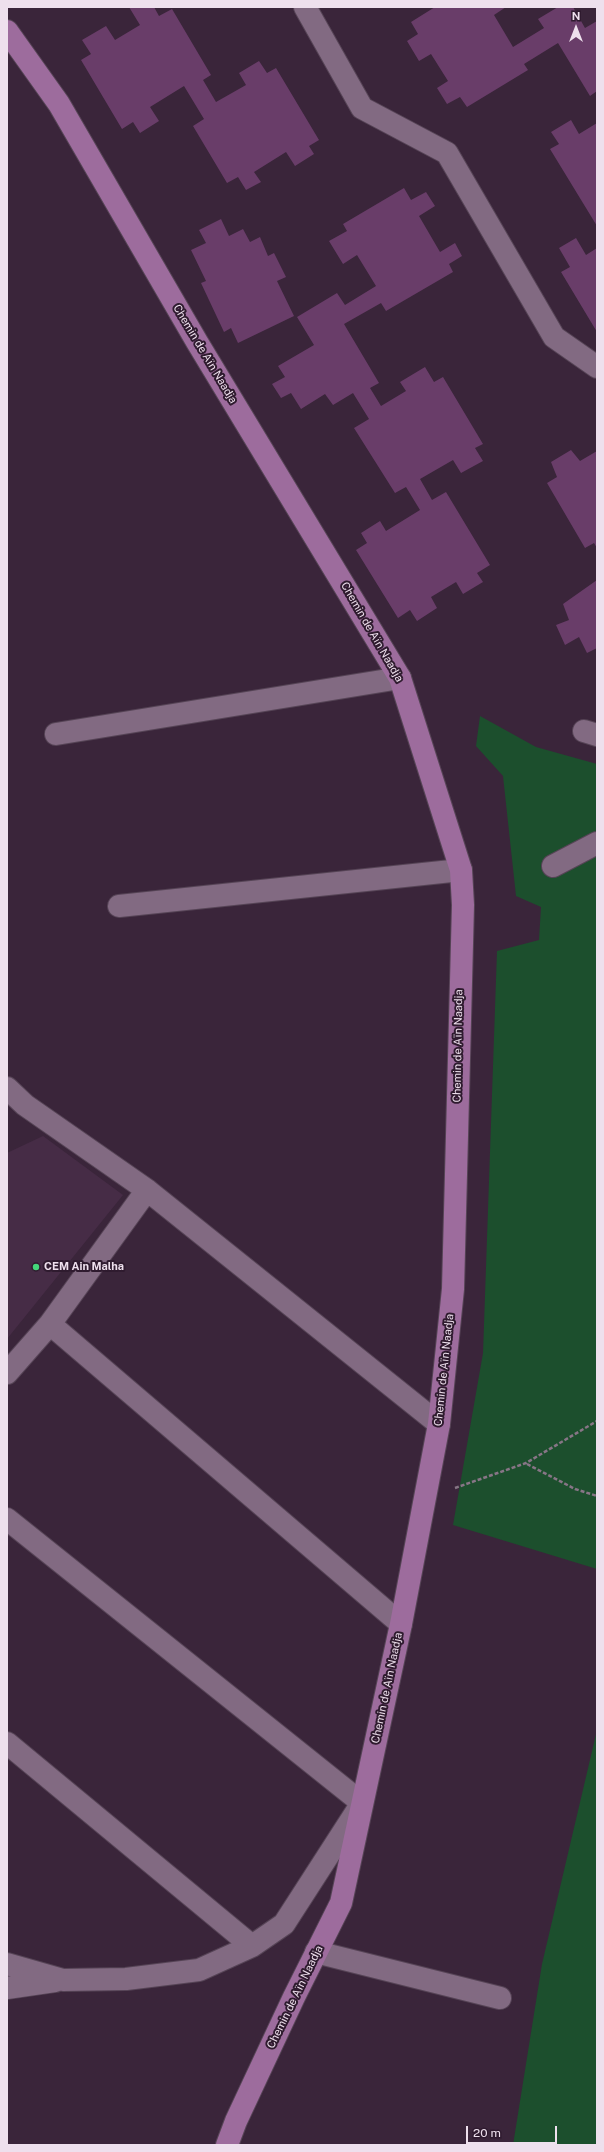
<!DOCTYPE html>
<meta charset="utf-8">
<style>
body{margin:0}
#map{position:relative;width:604px;height:2152px;overflow:hidden;background:#3a253a;font-family:"Public Sans",sans-serif}
canvas{display:block}
.frame{position:absolute;inset:0;border:8px solid #eee0ed;pointer-events:none}
.north{position:absolute;left:556px;top:8px;width:40px;height:40px;-webkit-text-stroke:3px #2f1b2f;paint-order:stroke;rotate:0deg;font-size:11px;font-weight:700;line-height:16px;text-align:center;color:#eee0ed}
.north::after{content:'';display:block;margin:auto;width:14px;height:18px;background:#eee0ed;clip-path:polygon(50% 0,100% 100%,50% 72%,0 100%)}
.scale{position:absolute;left:466px;top:2126px;width:91px;height:18px;box-sizing:border-box;border:2px solid #eee0ed;border-top:0;padding-left:5px;font-size:12px;line-height:14px;white-space:nowrap;color:#eee0ed;-webkit-text-stroke:3px #2f1b2f;paint-order:stroke}
</style>
<div id="map">
<canvas width="604" height="2152"></canvas>
<div class="frame"></div>
<div class="north">N</div>
<div class="scale">20 m</div>
</div>
<script>
const c = document.querySelector('canvas').getContext('2d');
c.lineJoin = 'round';
function paint(path, color) { c.fillStyle = color; c.fill(path, 'evenodd'); }
const poly = rows => new Path2D(rows.map(r => 'M' + r).join(''));
function stroke(path, color, width, dash) { c.strokeStyle = color; c.lineWidth = width; c.lineCap = dash ? 'butt' : 'round'; c.setLineDash(dash || []); c.stroke(path); }
function write(font, color, halo, rows, align = 'center') {
  c.font = font + ' "Public Sans",sans-serif'; c.lineWidth = 4; c.setLineDash([]); c.textBaseline = 'middle'; c.strokeStyle = halo; c.fillStyle = color; for (const [text, x, y, turn = 0] of rows) {
    c.save(); c.translate(x, y); c.rotate((+turn || 0) * Math.PI / 180); c.textAlign = isNaN(turn) ? turn : align; if (halo) c.strokeText(text, 0, 0); c.fillText(text, 0, 0); c.restore();
  }
}
const built = poly([
 [43,1136,123,1195,7,1339,7,1153]
]);
const green = poly([
 [480,716,536,747,597,764,597,1569,453,1525,483,1353,497,951,539,940,541,907,516,896,503,776,476,746],
 [597,1730,597,2145,513,2145,542,1964]
]);
const building = poly([
 [129,7,154,7,159,16,172,9,211,75,203,80,216,102,246,85,239,73,259,61,267,73,276,68,319,140,309,146,314,154,295,166,286,152,254,172,261,182,246,190,238,177,227,183,193,126,204,119,184,86,150,107,159,121,140,133,133,122,122,129,81,60,91,54,82,40,106,26,115,40,140,25],
 [435,7,506,7,494,15,513,47,544,28,538,19,558,7,573,7,585,28,597,21,597,91,590,96,558,43,524,64,528,70,467,107,460,97,447,104,437,88,448,81,431,54,419,61,407,41,418,34,411,22],
 [571,120,579,134,597,123,597,226,550,149,559,144,551,132],
 [404,188,411,200,426,192,435,206,419,216,440,252,455,243,462,256,449,264,453,272,386,311,381,303,344,324,379,383,370,388,381,406,406,391,400,382,425,367,434,382,443,377,483,444,475,448,483,461,461,473,453,460,420,479,432,500,446,492,490,565,477,573,483,582,463,594,456,582,431,597,437,608,417,621,410,610,398,618,356,550,367,543,361,533,380,521,386,531,420,510,406,487,395,493,354,428,369,419,353,393,333,405,325,394,301,409,291,393,281,398,272,384,285,377,278,366,314,345,297,317,337,293,345,305,376,286,357,255,343,264,329,241,347,231,343,224],
 [221,219,229,236,243,229,250,242,260,237,268,256,274,253,286,277,277,281,294,316,238,343,231,328,224,332,201,283,206,281,191,250,206,243,199,230],
 [576,238,586,255,597,248,597,332,561,272,570,267,559,248],
 [571,450,580,461,597,451,597,548,594,543,585,548,547,483,557,477,551,462],
 [597,580,597,648,587,653,579,637,565,645,556,625,569,620,563,604]
]);
const path = poly([
 [527,1464,575,1489,597,1496],
 [455,1488,526,1463,597,1421]
]);
const minor = poly([
 [305,7,362,108,447,153,554,337,597,367],
 [584,731,597,735],
 [56,734,400,678],
 [553,866,597,843],
 [119,906,461,870],
 [7,1088,25,1105,147,1190,439,1424],
 [50,1324,401,1624],
 [7,1373,50,1324,147,1190],
 [7,1519,362,1803,284,1924,252,1946,199,1970,126,1979,63,1980,7,1964],
 [7,1743,252,1946],
 [316,1952,500,1998],
 [7,1988,55,1981]
]);
const major = poly([
 [7,31,59,104,197,342,400,678,461,870,463,905,453,1289,439,1424,401,1624,341,1903,294,1997,236,2121,227,2145]
]);
const markers = [
 [36,1267,4,"#44d77a"]
];
const streetNames = [
 ["Chemin de Aïn Naadja",205,354,59],
 ["Chemin de Aïn Naadja",372,632,60],
 ["Chemin de Aïn Naadja",458,1046,-89],
 ["Chemin de Aïn Naadja",444,1370,-84],
 ["Chemin de Aïn Naadja",387,1688,-78],
 ["Chemin de Aïn Naadja",295,1997,-64]
];
const poiNames = [
 ["CEM Ain Malha",44,1267]
];
paint(built, '#462c46');
paint(green, '#1c4f2d');
paint(building, '#693d69');
stroke(minor, '#564456', 24);
stroke(major, '#564456', 24);
stroke(path, '#877586', 2.5, [4, 2]);
stroke(minor, '#826a82', 22);
stroke(major, '#9d6c9d', 22);
for (const [x, y, r, color] of markers) { const dot = new Path2D(); dot.arc(x, y, r, 0, 2 * Math.PI); c.fillStyle = color; c.fill(dot); stroke(dot, '#2f1b2f', 1.5); }
write('11px', '#eee0ed', '#2f1b2f', streetNames);
write('bold 11px', '#eee0ed', '#2f1b2f', poiNames, 'left');
</script>
